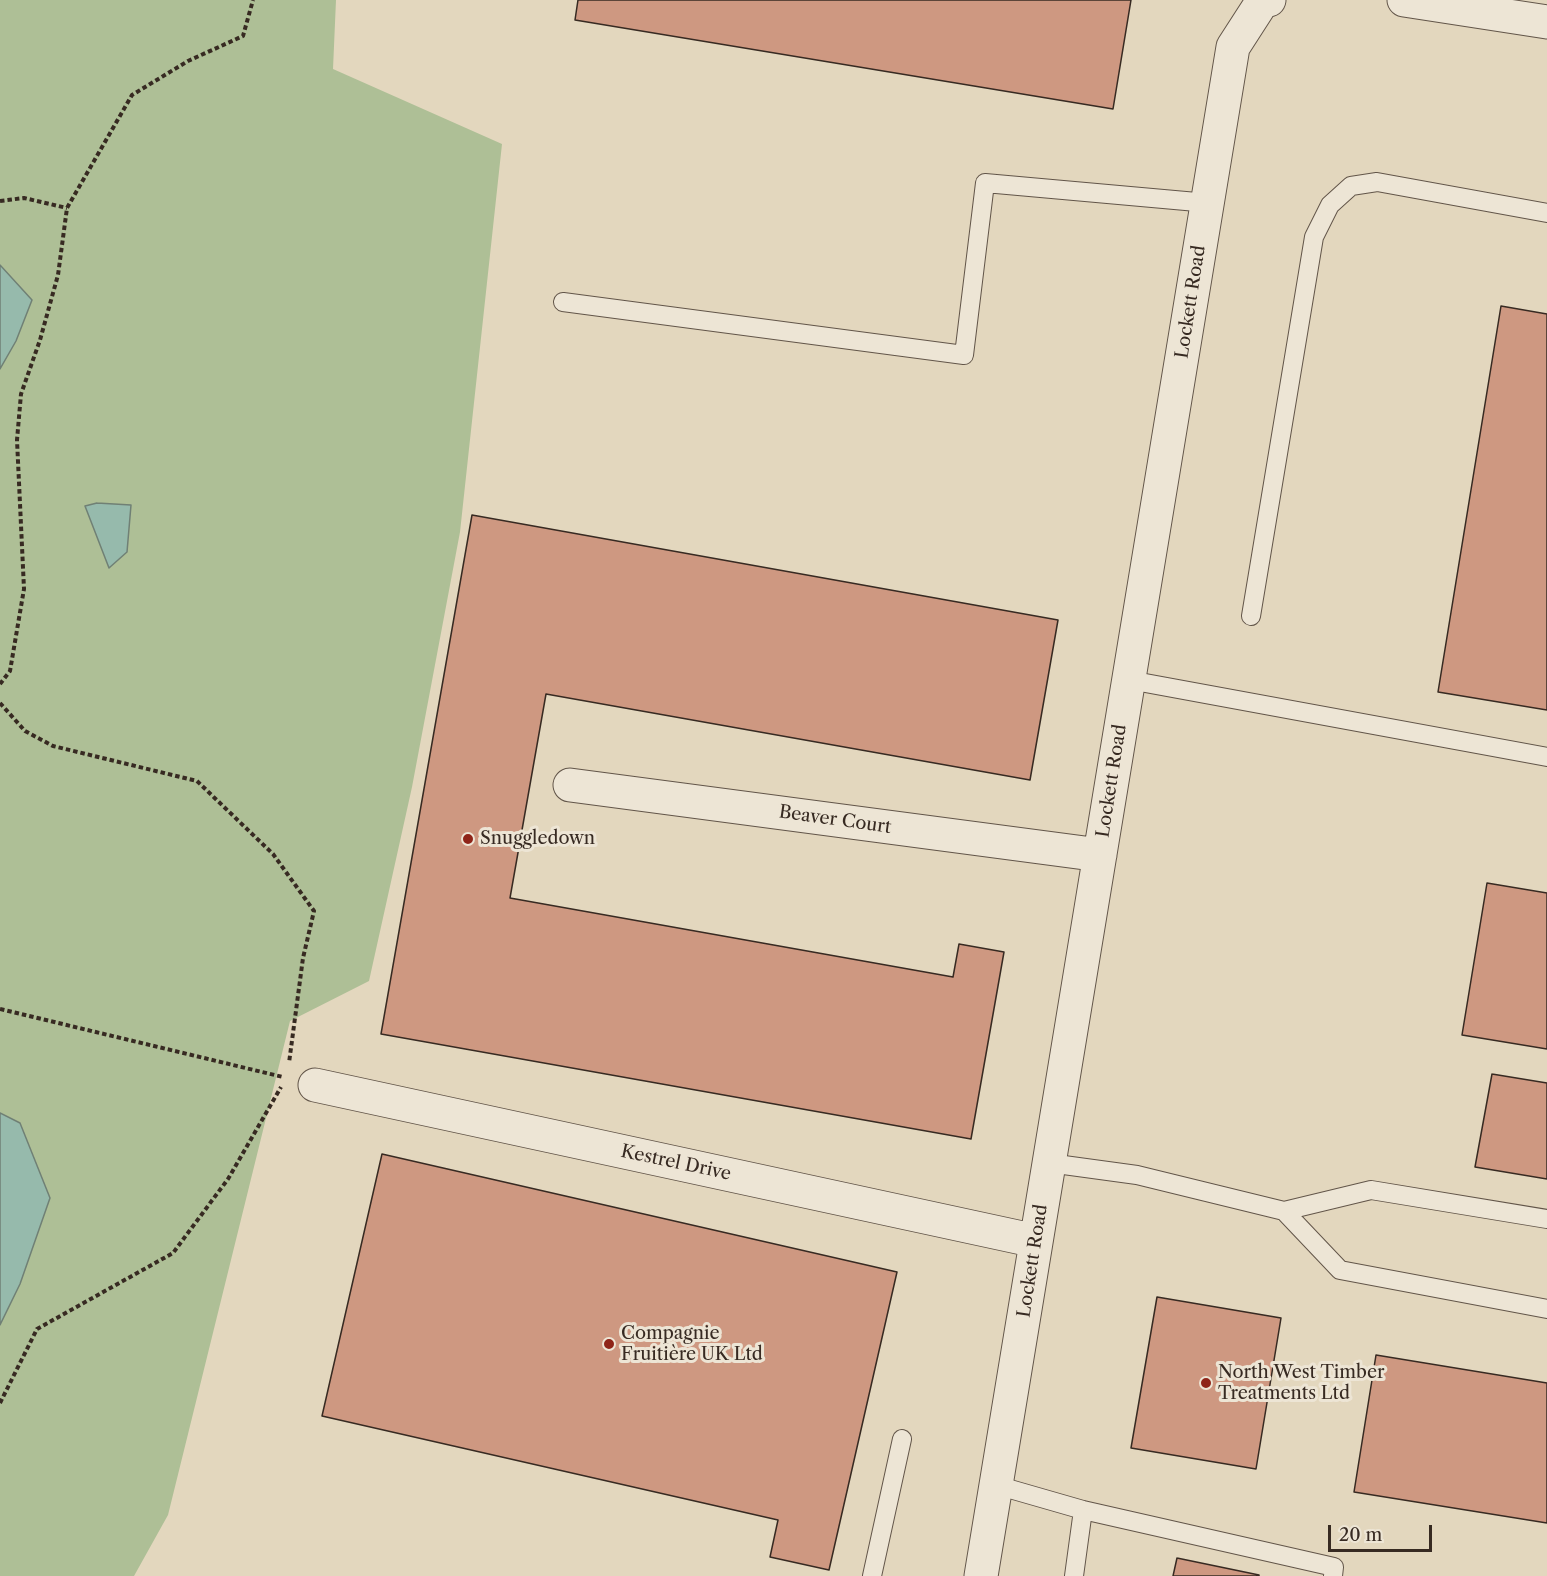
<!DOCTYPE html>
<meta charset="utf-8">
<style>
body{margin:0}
#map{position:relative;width:1547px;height:1576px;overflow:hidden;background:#e3d7be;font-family:"Libre Caslon Text",serif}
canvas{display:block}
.scale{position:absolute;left:1328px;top:1525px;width:104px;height:27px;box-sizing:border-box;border:3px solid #372a22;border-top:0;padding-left:8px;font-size:18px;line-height:21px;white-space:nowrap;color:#372a22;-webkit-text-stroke:4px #ede5d5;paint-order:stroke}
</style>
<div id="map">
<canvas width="1547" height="1576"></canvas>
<div class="scale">20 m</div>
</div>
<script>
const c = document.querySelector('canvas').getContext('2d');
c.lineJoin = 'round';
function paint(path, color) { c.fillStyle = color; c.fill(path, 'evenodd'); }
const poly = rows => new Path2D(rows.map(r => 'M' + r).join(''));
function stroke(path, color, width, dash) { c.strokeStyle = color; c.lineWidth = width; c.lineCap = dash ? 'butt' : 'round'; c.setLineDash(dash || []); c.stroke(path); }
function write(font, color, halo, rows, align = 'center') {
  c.font = font + ' "Libre Caslon Text",serif'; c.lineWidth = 6; c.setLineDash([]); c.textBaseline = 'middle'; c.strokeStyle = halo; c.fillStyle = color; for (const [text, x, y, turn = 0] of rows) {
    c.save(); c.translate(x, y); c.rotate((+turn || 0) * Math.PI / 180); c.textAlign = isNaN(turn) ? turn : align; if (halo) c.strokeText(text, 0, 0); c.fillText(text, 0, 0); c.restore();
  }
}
const green = poly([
 [0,0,336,0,333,69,502,144,460,532,412,787,369,981,290,1021,168,1515,134,1576,0,1576,0,1325,20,1284,50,1198,20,1123,0,1113]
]);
const water = poly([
 [0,265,32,300,16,341,0,369,0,265],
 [97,503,131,505,127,552,109,568,85,506,97,503],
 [0,1113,20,1123,50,1198,20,1284,0,1325,0,1113]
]);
const building = poly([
 [578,0,1131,0,1113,109,575,20,578,0],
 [1501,306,1547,314,1547,710,1438,692,1501,306],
 [472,515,1058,620,1030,780,546,694,510,898,953,977,959,944,1004,952,971,1139,381,1034,472,515],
 [1487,883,1547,893,1547,1049,1462,1035,1487,883],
 [1492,1074,1547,1083,1547,1179,1475,1167,1492,1074],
 [382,1154,897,1272,829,1570,770,1557,778,1520,322,1416,382,1154],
 [1157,1297,1281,1318,1256,1469,1131,1448,1157,1297],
 [1376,1355,1547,1383,1547,1523,1354,1492,1376,1355],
 [1177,1558,1259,1575,1259,1576,1173,1576,1177,1558]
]);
const path = poly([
 [0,201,24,198,67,208],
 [0,684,10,671,24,589,17,440,21,394,40,340,58,275,67,208,132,95,188,61,243,36,253,0],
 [0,703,25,731,53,746,197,781,273,854,314,911,303,958,289,1063],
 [0,1009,283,1077],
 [0,1403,37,1329,173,1253,228,1179,281,1087]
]);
const service = poly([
 [563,302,964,355,985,183,1208,203],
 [1251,616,1314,237,1330,205,1351,186,1377,182,1547,213],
 [1129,680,1547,757],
 [1049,1163,1137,1175,1284,1211,1371,1190,1547,1219],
 [1284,1211,1340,1270,1547,1309],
 [996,1485,1083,1510,1334,1567,1333,1576],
 [872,1576,902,1439],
 [1074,1576,1083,1510]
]);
const minor = poly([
 [1404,0,1547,22],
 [570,785,1100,855],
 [315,1085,1036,1241],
 [981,1576,1233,47,1262,2,1269,0]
]);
const markers = [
 [468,839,6,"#8f2418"],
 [609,1344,6,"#8f2418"],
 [1206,1383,6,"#8f2418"]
];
const streetNames = [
 ["Lockett Road",1191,302,-81],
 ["Lockett Road",1112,781,-81],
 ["Beaver Court",835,820,8],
 ["Kestrel Drive",676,1163,12],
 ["Lockett Road",1033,1261,-81]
];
const poiNames = [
 ["Snuggledown",480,839],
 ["Compagnie",621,1334],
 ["Fruitière UK Ltd",621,1355],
 ["North West Timber",1218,1373],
 ["Treatments Ltd",1218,1394]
];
paint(green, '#aebf96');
paint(water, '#96baac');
stroke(water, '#708075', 1.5);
paint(building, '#ce9881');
stroke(building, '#372a22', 1.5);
stroke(service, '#625549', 20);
stroke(minor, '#625549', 35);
stroke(path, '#372a22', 4, [4.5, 3]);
stroke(service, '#ede5d5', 18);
stroke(minor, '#ede5d5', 33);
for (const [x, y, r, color] of markers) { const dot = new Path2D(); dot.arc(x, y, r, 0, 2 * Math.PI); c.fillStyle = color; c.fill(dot); stroke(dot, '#ede5d5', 2); }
write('18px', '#372a22', '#ede5d5', streetNames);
write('18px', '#372a22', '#ede5d5', poiNames, 'left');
</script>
